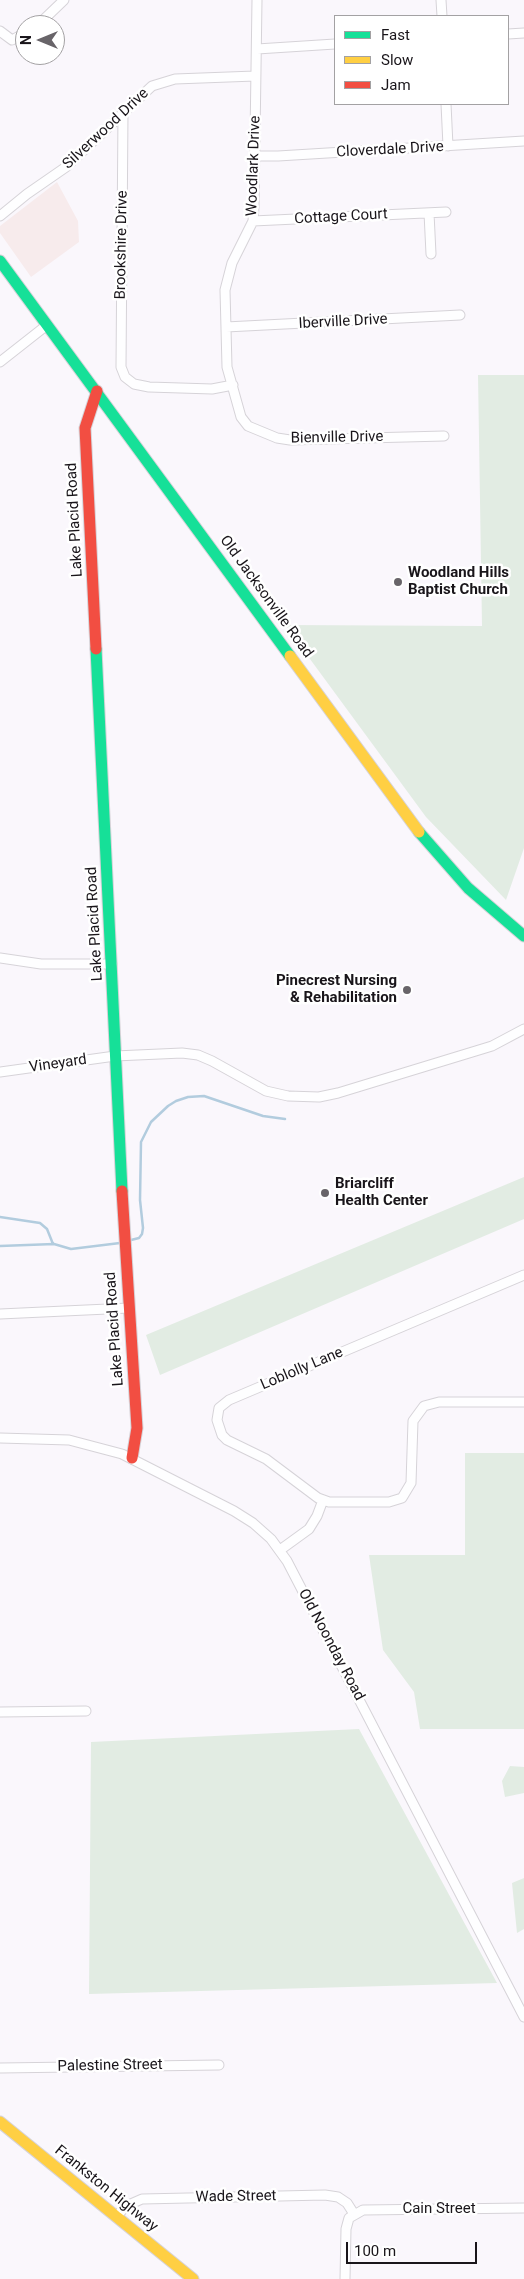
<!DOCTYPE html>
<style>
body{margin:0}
#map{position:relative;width:524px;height:2279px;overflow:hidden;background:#faf7fc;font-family:Roboto,sans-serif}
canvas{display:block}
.legend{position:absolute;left:334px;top:15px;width:175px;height:90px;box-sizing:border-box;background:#fff;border:1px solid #a3a1a3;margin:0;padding:6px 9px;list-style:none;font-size:15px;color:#19151a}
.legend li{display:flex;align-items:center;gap:10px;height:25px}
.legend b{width:25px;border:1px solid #a3a1a3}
.north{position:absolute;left:15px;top:15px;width:50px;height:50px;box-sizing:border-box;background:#fff;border:1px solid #a3a1a3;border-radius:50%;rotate:270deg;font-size:14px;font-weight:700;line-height:20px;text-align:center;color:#19151a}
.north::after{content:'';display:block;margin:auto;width:18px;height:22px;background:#686469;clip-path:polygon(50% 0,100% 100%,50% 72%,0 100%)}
.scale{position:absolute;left:346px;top:2242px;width:131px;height:22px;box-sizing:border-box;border:2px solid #19151a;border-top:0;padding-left:6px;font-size:15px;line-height:18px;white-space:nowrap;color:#19151a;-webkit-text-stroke:4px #fff;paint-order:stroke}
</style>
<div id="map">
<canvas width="524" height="2279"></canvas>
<ul class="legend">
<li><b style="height:6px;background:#16e098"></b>Fast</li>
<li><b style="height:6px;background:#ffcf43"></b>Slow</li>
<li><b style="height:6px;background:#f24e42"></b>Jam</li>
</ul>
<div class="north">N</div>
<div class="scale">100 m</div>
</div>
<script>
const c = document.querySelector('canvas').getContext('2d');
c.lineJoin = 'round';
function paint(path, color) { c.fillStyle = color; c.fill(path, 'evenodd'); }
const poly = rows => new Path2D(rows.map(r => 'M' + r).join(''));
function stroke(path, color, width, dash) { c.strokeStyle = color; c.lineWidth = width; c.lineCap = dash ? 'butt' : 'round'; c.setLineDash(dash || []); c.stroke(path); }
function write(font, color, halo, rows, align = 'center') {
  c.font = font + ' Roboto,sans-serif'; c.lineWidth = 5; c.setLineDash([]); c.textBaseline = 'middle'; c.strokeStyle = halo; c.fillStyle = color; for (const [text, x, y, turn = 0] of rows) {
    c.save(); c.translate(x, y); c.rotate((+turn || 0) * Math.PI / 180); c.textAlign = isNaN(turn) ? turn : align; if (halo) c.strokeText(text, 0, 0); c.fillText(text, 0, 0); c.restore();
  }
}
const commercial = poly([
 [57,182,78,221,79,242,31,277,0,233,0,226]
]);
const green = poly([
 [478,375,524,375,524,848,506,900,426,817,285,625,482,626],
 [524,1177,524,1219,160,1375,146,1335],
 [465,1453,524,1453,524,1729,420,1729,414,1692,383,1650,369,1555,465,1555],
 [359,1729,497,1983,89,1994,91,1742],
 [510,1766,524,1767,524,1793,505,1797,502,1781],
 [524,1878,524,1929,517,1933,512,1883]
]);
const stream = poly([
 [0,1217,40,1223,47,1229,53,1244],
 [131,1240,139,1238,142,1234,143,1228,140,1200,141,1142,151,1122,168,1106,176,1101,188,1097,204,1096,263,1116,285,1119],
 [0,1246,54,1244,71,1249,120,1243]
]);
const street = poly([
 [257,0,254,207,253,221,232,263,225,290,227,367,241,417,248,426,277,438,290,440,444,436],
 [441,0,442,16],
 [38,25,64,0],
 [0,31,12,40,25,33],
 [508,34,524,33],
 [257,49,335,44],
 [446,104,448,146],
 [123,113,121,367,125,377,134,384,149,387,212,389,233,385],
 [256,156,278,156,524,141],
 [429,213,431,254],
 [0,216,27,194,66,167,152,86,175,79,255,76],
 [253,221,446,212],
 [226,327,460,315],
 [0,362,47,325],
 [0,958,41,964,112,964],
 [0,1072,115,1056,182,1053,198,1055,212,1061,266,1091,288,1096,319,1097,338,1093,492,1046,524,1029],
 [524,1275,229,1400,219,1408,217,1420,222,1435,227,1440,266,1459,318,1498,329,1502,389,1502,402,1498,411,1483,413,1421,424,1406,439,1402,524,1402],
 [0,1314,129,1308],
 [0,1438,69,1440,122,1454,234,1511,253,1523,271,1539,287,1561,524,2017],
 [280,1550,309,1529,317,1516,323,1500],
 [0,1712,86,1711],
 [0,2068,219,2065],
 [116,2217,126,2206,142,2199,325,2195,338,2197,347,2203,354,2214],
 [345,2279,346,2229,349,2218,363,2210,524,2208]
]);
const fast = poly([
 [0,261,290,656],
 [96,649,122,1191],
 [419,832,468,888,524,936]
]);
const slow = poly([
 [290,656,419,832],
 [0,2122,193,2279]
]);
const jam = poly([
 [96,649,85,428,97,391],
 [122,1191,137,1428,132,1458]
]);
const markers = [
 [398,582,5,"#686469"],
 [407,990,5,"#686469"],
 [325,1193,5,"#686469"]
];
const streetNames = [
 ["Silverwood Drive",106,129,-43],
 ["Cloverdale Drive",390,150,-3],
 ["Woodlark Drive",254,166,-88],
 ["Cottage Court",341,217,-3],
 ["Brookshire Drive",122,245,-89],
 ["Iberville Drive",343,322,-3],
 ["Bienville Drive",337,438,-1],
 ["Lake Placid Road",75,520,-93],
 ["Old Jacksonville Road",266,597,54],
 ["Lake Placid Road",95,924,-93],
 ["Vineyard",58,1064,-8],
 ["Lake Placid Road",115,1329,-94],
 ["Loblolly Lane",302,1369,-23],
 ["Old Noonday Road",331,1645,62],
 ["Palestine Street",110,2066,-1],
 ["Frankston Highway",106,2189,39],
 ["Wade Street",236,2197,-1],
 ["Cain Street",439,2209]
];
const poiNames = [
 ["Woodland Hills",408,573],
 ["Baptist Church",408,590],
 ["Pinecrest Nursing",397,981,"right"],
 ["& Rehabilitation",397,998,"right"],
 ["Briarcliff",335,1184],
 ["Health Center",335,1201]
];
paint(commercial, '#f7ebec');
paint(green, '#e2ece3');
stroke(stream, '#b2ccde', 2.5);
stroke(street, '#d6d3d8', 11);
stroke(fast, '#d6d3d8', 13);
stroke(slow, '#d6d3d8', 13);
stroke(jam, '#d6d3d8', 13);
stroke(street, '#fefeff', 9);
stroke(fast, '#16e098', 11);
stroke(slow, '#ffcf43', 11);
stroke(jam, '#f24e42', 11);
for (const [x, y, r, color] of markers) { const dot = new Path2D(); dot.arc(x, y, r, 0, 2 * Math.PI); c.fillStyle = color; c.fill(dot); stroke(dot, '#fff', 2); }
write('15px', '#19151a', '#fff', streetNames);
write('bold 15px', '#19151a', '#fff', poiNames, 'left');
</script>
